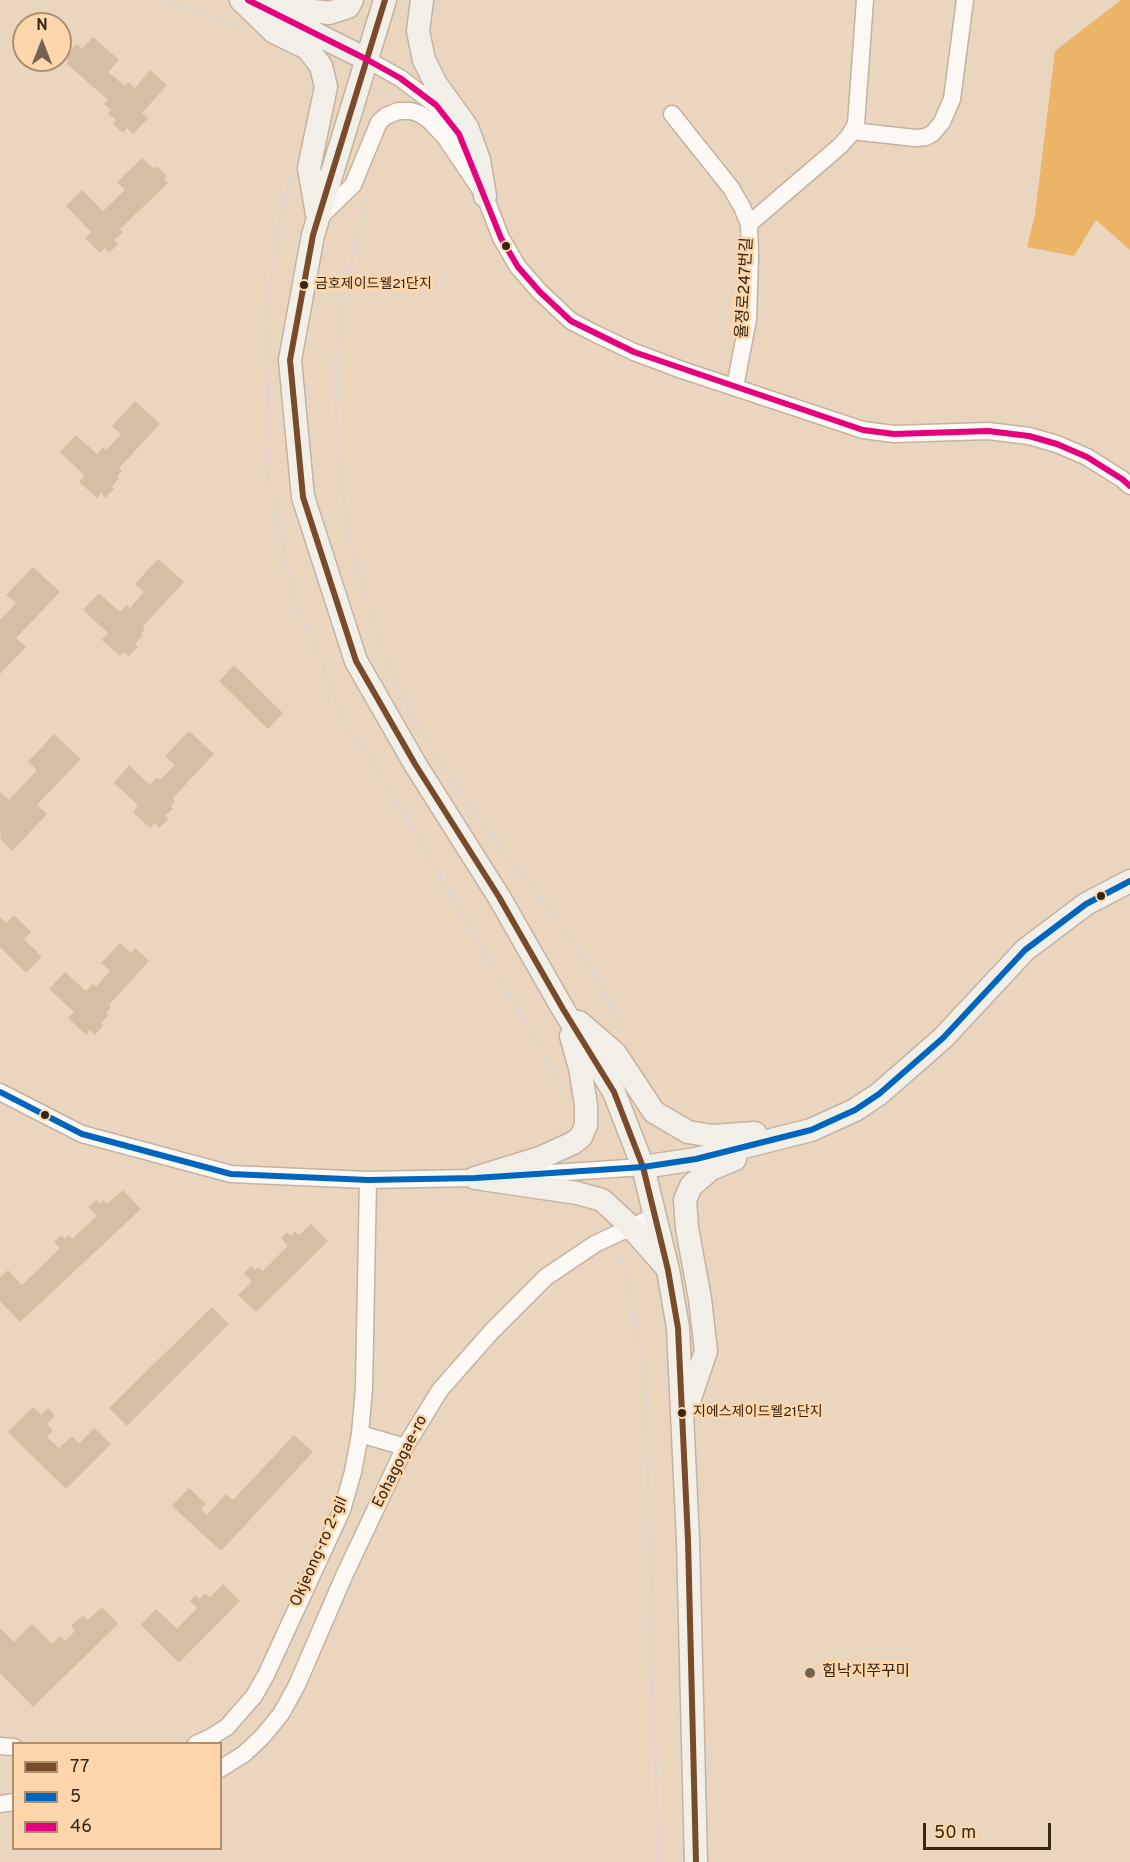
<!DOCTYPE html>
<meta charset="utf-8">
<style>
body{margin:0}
#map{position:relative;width:1130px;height:1862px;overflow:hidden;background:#ead5be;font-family:Overpass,sans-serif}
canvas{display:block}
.legend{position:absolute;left:12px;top:1742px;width:210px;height:108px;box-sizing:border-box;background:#fdd6ab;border:2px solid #ad906f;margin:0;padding:8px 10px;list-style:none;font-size:18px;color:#352615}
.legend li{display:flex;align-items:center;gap:12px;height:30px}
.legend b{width:30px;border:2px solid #ad906f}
.north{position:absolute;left:12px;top:12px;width:60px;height:60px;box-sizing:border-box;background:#fdd6ab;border:2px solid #ad906f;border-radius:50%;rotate:0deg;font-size:16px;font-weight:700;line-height:24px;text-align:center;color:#352615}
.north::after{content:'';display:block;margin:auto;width:21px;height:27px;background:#746350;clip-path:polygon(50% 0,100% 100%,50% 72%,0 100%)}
.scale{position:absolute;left:923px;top:1823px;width:128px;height:27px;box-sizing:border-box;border:3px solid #352615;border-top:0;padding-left:8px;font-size:18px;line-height:21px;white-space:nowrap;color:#352615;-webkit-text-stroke:4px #fdd6ab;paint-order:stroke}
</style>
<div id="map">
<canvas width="1130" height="1862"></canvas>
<ul class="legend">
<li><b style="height:8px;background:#7a4b2a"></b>77</li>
<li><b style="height:8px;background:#0065bd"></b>5</li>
<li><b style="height:8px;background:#e5007d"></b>46</li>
</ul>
<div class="north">N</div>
<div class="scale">50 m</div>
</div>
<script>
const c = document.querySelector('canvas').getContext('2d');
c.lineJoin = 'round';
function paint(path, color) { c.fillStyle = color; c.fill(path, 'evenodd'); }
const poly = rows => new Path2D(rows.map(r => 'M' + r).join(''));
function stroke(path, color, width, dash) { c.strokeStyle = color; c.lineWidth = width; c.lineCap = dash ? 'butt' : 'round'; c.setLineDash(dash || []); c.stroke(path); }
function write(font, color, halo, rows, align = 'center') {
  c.font = font + ' Overpass,"Noto Sans KR",sans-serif'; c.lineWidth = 5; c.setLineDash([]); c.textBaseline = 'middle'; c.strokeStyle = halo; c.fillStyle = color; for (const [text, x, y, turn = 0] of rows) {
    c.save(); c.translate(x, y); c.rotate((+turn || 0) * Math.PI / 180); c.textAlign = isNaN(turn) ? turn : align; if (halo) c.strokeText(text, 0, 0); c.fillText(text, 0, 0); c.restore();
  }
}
const green = poly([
 [1121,0,1130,0,1130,250,1096,220,1074,256,1027,247,1035,215,1055,51]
]);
const building = poly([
 [93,37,119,60,108,72,125,86,128,82,135,88,150,70,167,85,142,113,148,118,133,134,127,128,123,133,113,124,116,120,108,114,111,110,104,104,108,100,67,64,69,52,76,44,82,49],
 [142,158,154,169,157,166,167,176,164,179,168,183,120,229,123,232,114,240,118,244,109,253,105,248,100,253,85,238,91,232,66,206,82,190,103,211,125,190,117,182],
 [135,401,160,424,119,468,122,471,117,476,119,478,112,486,114,489,105,498,101,493,97,498,79,482,84,475,60,452,76,435,97,454,103,447,106,450,121,434,112,426],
 [158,559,184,582,143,626,145,629,141,634,143,636,135,644,138,647,129,656,124,652,120,656,102,640,108,633,83,610,99,593,120,612,127,605,130,608,144,592,135,584],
 [33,567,60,592,16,638,26,647,0,674,0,620,16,603,6,595],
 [234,665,283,713,268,729,219,681],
 [189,731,214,754,173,798,175,801,171,806,173,808,165,816,168,819,159,828,155,823,150,828,133,812,138,805,114,783,129,765,150,785,157,777,160,780,175,765,165,756],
 [54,734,81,759,37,805,47,814,12,851,0,839,1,833,0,831,0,792,9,800,37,770,28,762],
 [14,915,31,932,24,939,42,957,26,973,0,947,0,917,6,923],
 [120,943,131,953,135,948,149,961,109,1005,111,1007,106,1013,109,1015,101,1023,103,1026,95,1035,90,1030,86,1035,68,1018,74,1012,49,989,65,972,86,991,93,984,96,987,110,971,101,963],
 [123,1190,141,1209,20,1322,0,1301,0,1278,8,1270,22,1285,60,1248,54,1242,61,1235,65,1239,69,1235,72,1239,97,1216,88,1207,96,1200,100,1204,103,1200,107,1204],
 [311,1224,328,1241,256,1312,238,1295,252,1282,244,1273,251,1266,255,1270,259,1267,263,1271,288,1246,281,1238,287,1232,291,1236,295,1231,299,1235],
 [212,1307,229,1324,127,1426,109,1408],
 [33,1407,41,1415,48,1408,55,1416,47,1424,53,1430,47,1437,59,1448,72,1436,79,1444,94,1428,111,1444,66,1489,8,1432],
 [294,1435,313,1452,221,1551,172,1506,189,1488,206,1504,201,1509,207,1515,226,1494,233,1500],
 [223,1584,240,1601,179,1663,141,1625,156,1609,177,1629,197,1608,190,1601,195,1595,199,1599,205,1593,210,1597],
 [102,1607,118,1624,33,1707,0,1673,0,1628,14,1642,32,1624,52,1644,60,1636,65,1641,75,1631,71,1626,79,1618,80,1619,83,1615,88,1620]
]);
const path = poly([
 [164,0,241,28],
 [378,89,393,96],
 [366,196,345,291,335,364,337,452,349,536,374,627,409,710,454,784,501,848,556,918,603,989,624,1033],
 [269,359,268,313,273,252,290,176],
 [269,366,270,445,268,472,287,568,296,605,306,621,344,724,362,743,549,1063,563,1092],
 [621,1259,630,1294,641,1357,646,1408,658,1862]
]);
const street = poly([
 [366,59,400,78,436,105,460,134],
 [672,114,731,188,742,207,749,224,750,257,748,319,735,387],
 [852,131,915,138,926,137,933,133,942,122,952,99,965,0],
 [481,186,501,238,518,267,540,292,571,321,596,334,634,352,682,370,863,430,894,434,988,431,1029,436,1057,444,1087,457,1122,479,1130,486],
 [320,217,353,185,379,122,386,116,398,111,411,111,420,114,429,120,445,137,482,192],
 [749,224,840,146,849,136,856,124,865,0],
 [0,1092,82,1134,231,1174,368,1180,475,1178,643,1167],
 [360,1434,405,1447],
 [196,1744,211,1737,227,1727,254,1696,266,1675,342,1510,353,1472,360,1434,364,1388,368,1180],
 [0,1746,14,1747],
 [220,1769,244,1754,263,1736,281,1714,297,1685,344,1576,405,1447,440,1390,492,1331,546,1277,595,1244,655,1216],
 [0,1804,14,1802]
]);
const secondary = poly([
 [241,0,274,32,307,48,321,66,326,87,309,168,317,214],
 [385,0,313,235,290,360,303,497,356,661,415,764,499,897,563,1009,614,1092,643,1167,668,1270,678,1328,688,1540,696,1862],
 [422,0,418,31,424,60,436,84,467,127,479,160,485,196],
 [254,3,366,59],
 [273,3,298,9,329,13,348,7,352,0],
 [579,1022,615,1053,654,1112,688,1132,712,1136,755,1133],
 [643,1167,696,1159,811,1130,855,1110,879,1094,943,1038,1025,950,1086,904,1130,881],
 [475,1178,540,1158,573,1143,581,1137,586,1125,586,1105,580,1068,571,1036],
 [482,1179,577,1193,602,1200,628,1224,667,1268],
 [687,1407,706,1351,700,1299,687,1228,685,1200,691,1186,711,1169,735,1159]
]);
const bus1 = poly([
 [385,0,313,235,290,360,303,497,356,661,415,764,499,897,563,1009,614,1092,643,1167,668,1270,678,1328,688,1540,696,1862]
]);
const bus2 = poly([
 [0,1092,82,1134,231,1174,368,1180,475,1178,643,1167,696,1159,811,1130,855,1110,879,1094,943,1038,1025,950,1086,904,1130,881]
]);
const bus3 = poly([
 [248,0,366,59,400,78,436,105,459,134,501,238,518,267,540,292,571,321,634,352,863,430,894,434,988,431,1029,436,1057,444,1087,457,1122,479,1130,486]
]);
const markers = [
 [506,246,5,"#352615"],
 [304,285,5,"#352615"],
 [1101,896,5,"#352615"],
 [45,1115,5,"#352615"],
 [682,1413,5,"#352615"],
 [810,1673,6,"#746350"]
];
const busNames = [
 ["금호제이드웰21단지",315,285],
 ["지에스제이드웰21단지",693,1413]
];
const streetNames = [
 ["율정로247번길",746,288,-87],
 ["Eohagogae-ro",401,1462,-63],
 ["Okjeong-ro 2-gil",320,1552,-66]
];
const poiNames = [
 ["힘낙지쭈꾸미",822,1673]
];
paint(green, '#ebb467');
paint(building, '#d4bea4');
stroke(street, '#c4b3a1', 19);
stroke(secondary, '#c4b3a1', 25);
stroke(path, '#dcd6ce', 3, [6, 3]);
stroke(street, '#fcf9f5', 16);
stroke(secondary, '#f1efe8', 22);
stroke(bus1, '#7a4b2a', 6);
stroke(bus2, '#0065bd', 6);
stroke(bus3, '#e5007d', 6);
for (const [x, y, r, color] of markers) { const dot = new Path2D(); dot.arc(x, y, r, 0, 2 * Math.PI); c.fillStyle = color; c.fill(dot); stroke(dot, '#fdd6ab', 2); }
write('14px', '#352615', '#fdd6ab', busNames, 'left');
write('16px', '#352615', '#fdd6ab', streetNames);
write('16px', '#352615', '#fdd6ab', poiNames, 'left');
</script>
